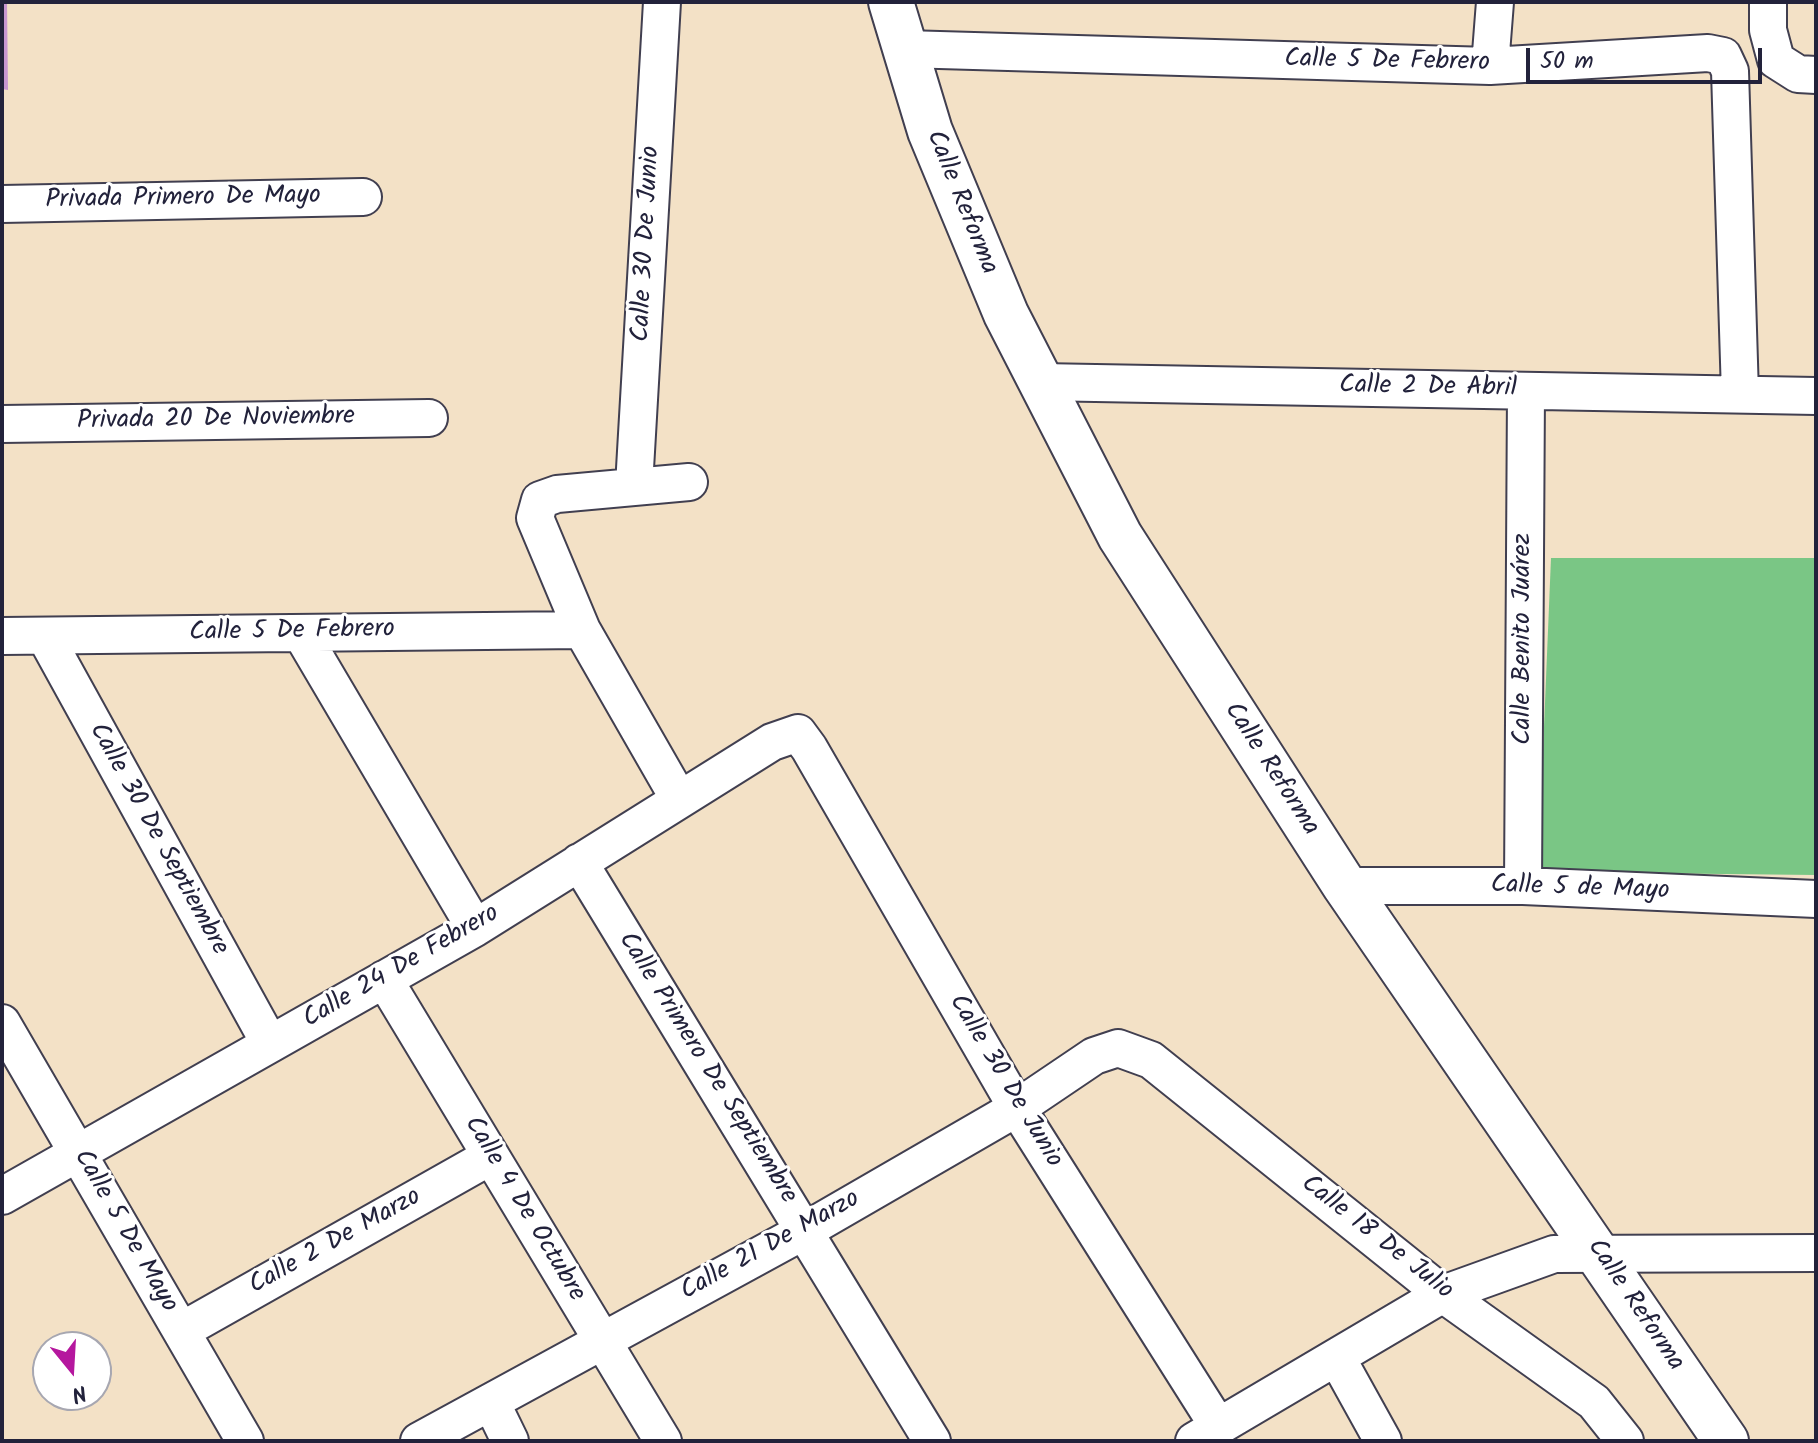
<!DOCTYPE html>
<meta charset="utf-8">
<style>
body{margin:0}
#map{position:relative;width:1818px;height:1443px;overflow:hidden;background:#f3e1c6;font-family:Kalam,sans-serif}
canvas{display:block}
.frame{position:absolute;inset:0;border:4px solid #22223b;pointer-events:none}
.north{position:absolute;left:32px;top:1331px;width:80px;height:80px;box-sizing:border-box;background:#fff;border:2px solid #a7a7b1;border-radius:50%;rotate:162deg;font-size:22px;font-weight:700;line-height:32px;text-align:center;color:#22223b}
.north::after{content:'';display:block;margin:auto;width:28px;height:36px;background:#b5179e;clip-path:polygon(50% 0,100% 100%,50% 72%,0 100%)}
.scale{position:absolute;left:1526px;top:48px;width:236px;height:36px;box-sizing:border-box;border:4px solid #22223b;border-top:0;padding-left:10px;font-size:24px;line-height:28px;white-space:nowrap;color:#22223b;-webkit-text-stroke:6px #fff;paint-order:stroke}
</style>
<div id="map">
<canvas width="1818" height="1443"></canvas>
<div class="frame"></div>
<div class="north">N</div>
<div class="scale">50 m</div>
</div>
<script>
const c = document.querySelector('canvas').getContext('2d');
c.lineJoin = 'round';
function paint(path, color) { c.fillStyle = color; c.fill(path, 'evenodd'); }
const poly = rows => new Path2D(rows.map(r => 'M' + r).join(''));
function stroke(path, color, width, dash) { c.strokeStyle = color; c.lineWidth = width; c.lineCap = dash ? 'butt' : 'round'; c.setLineDash(dash || []); c.stroke(path); }
function write(font, color, halo, rows, align = 'center') {
  c.font = font + ' Kalam,sans-serif'; c.lineWidth = 6; c.setLineDash([]); c.textBaseline = 'middle'; c.strokeStyle = halo; c.fillStyle = color; for (const [text, x, y, turn = 0] of rows) {
    c.save(); c.translate(x, y); c.rotate((+turn || 0) * Math.PI / 180); c.textAlign = isNaN(turn) ? turn : align; if (halo) c.strokeText(text, 0, 0); c.fillText(text, 0, 0); c.restore();
  }
}
const green = poly([
 [1551,558,1816,558,1816,875,1538,872]
]);
const building = poly([
 [2,2,7,2,8,90,2,89]
]);
const minor = poly([
 [1768,2,1768,30,1776,60,1798,74,1816,75],
 [905,49,1490,66,1708,53,1723,56,1730,71,1740,394],
 [1490,66,1495,2],
 [2,204,363,197],
 [1040,382,1816,396],
 [2,424,429,418],
 [634,486,662,2],
 [301,633,475,928],
 [2,636,582,630],
 [45,636,270,1044],
 [679,799,582,630,535,518,540,500,557,494,689,482],
 [579,862,932,1441],
 [1345,886,1523,886,1816,899],
 [1523,886,1526,391],
 [384,979,663,1441],
 [2,1023,245,1441],
 [2,1196,475,928,772,742,798,733,809,748,1017,1108,1218,1426],
 [181,1331,491,1156],
 [1337,1358,1383,1441],
 [491,1402,510,1441],
 [419,1441,806,1230,1017,1108,1094,1056,1118,1048,1151,1060,1443,1294,1594,1402,1625,1441],
 [1194,1441,1443,1294,1554,1254,1816,1253]
]);
const major = poly([
 [891,2,930,131,1006,314,1120,536,1345,886,1726,1441]
]);
const streetNames = [
 ["Calle 5 De Febrero",1387,63,1],
 ["Privada Primero De Mayo",183,200,-1],
 ["Calle Reforma",960,203,68],
 ["Calle 30 De Junio",648,244,-87],
 ["Calle 2 De Abril",1428,389,1],
 ["Privada 20 De Noviembre",216,421,-1],
 ["Calle 5 De Febrero",292,633,-1],
 ["Calle Benito Juárez",1525,639,-90],
 ["Calle Reforma",1270,770,57],
 ["Calle 30 De Septiembre",157,840,61],
 ["Calle 5 de Mayo",1580,890,2],
 ["Calle 24 De Febrero",402,968,-30],
 ["Calle Primero De Septiembre",706,1069,58],
 ["Calle 30 De Junio",1004,1082,59],
 ["Calle 4 De Octubre",523,1210,59],
 ["Calle 5 De Mayo",124,1232,60],
 ["Calle 18 De Julio",1376,1239,38],
 ["Calle 2 De Marzo",336,1243,-29],
 ["Calle 21 De Marzo",771,1247,-29],
 ["Calle Reforma",1634,1306,56]
];
paint(green, '#7ac685');
paint(building, '#c897d1');
stroke(minor, '#413f50', 40);
stroke(major, '#413f50', 48);
stroke(minor, '#fff', 36);
stroke(major, '#fff', 44);
write('26px', '#22223b', '#fff', streetNames);
</script>
